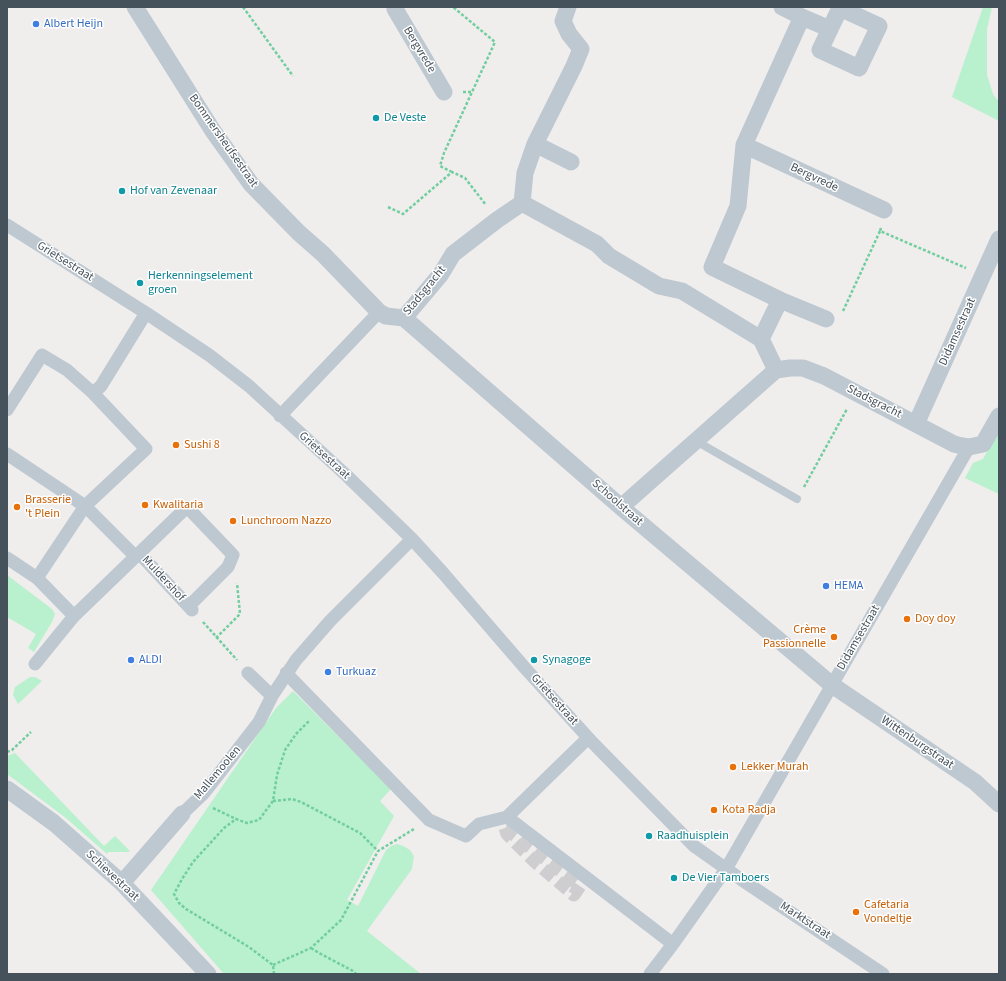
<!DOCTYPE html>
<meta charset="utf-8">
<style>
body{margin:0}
#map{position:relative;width:1006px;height:981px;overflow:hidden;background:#f0eded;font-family:"Source Sans 3",sans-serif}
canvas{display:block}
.frame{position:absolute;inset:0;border:8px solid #45515b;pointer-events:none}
</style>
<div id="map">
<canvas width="1006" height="981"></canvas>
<div class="frame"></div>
</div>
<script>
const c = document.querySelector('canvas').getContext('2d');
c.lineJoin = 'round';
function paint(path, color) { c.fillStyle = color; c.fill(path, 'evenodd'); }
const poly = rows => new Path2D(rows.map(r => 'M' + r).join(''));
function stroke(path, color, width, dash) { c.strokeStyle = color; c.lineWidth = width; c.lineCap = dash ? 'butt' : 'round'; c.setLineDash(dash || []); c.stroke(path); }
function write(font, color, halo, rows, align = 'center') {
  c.font = font + ' "Source Sans 3",sans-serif'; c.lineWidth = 3; c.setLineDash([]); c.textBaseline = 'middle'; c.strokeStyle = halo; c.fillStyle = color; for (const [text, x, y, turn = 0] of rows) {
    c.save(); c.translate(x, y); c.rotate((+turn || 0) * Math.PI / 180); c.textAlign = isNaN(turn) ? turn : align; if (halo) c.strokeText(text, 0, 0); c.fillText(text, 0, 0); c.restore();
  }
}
const green = poly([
 [983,7,992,7,987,29,987,75,993,94,999,102,999,121,952,97],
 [999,428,999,494,965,478,973,463,983,459],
 [7,575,52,609,55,614,52,622,34,652,28,648,36,634,7,617],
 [30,677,35,677,42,681,18,704,13,695,15,687],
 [293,691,391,789,380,801,394,816,347,900,358,906,386,850,391,846,397,844,403,846,410,850,414,856,412,869,367,931,421,974,224,974,151,890,276,708],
 [15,753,104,846,115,836,130,851,128,852,108,852,107,854,66,818,7,774,7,756]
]);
const pedestrianTunnel = poly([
 [505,828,580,886,574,895,534,861,507,834,505,828]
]);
const path = poly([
 [243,7,293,76],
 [463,92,472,92],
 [452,172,440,166,444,153,495,42,453,7],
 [388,207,403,214,452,172,465,178,486,205],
 [881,228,880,231,966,268],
 [843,311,880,231],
 [804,487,847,409],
 [203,622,237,660],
 [216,638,240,614,237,583],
 [7,752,12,750,31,732],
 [273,801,292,799,301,802,360,833,378,851],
 [213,808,236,819],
 [311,948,319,953,353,971,356,974],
 [273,965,311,948,341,920,378,851,414,829],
 [274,974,273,965,249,947,186,909,179,903,174,894,182,879,193,862,224,828,236,819,247,823,259,820,267,809,273,801,277,775,285,750,296,734,309,721]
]);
const service = poly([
 [696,441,797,499]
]);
const pedestrian = poly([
 [7,225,146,313,209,355,249,386,346,475,412,539,443,573,525,668,592,742,694,846,742,880,883,974],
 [7,410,42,355,67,370,93,393],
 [280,416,379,312],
 [7,454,85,506,136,557],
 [140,554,192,610],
 [7,558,37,578,74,616],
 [37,578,85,506,146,449,93,393,101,386,146,313],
 [35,664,74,616,187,507,233,555,228,567,189,606],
 [248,673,272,696],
 [286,673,429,820,466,836,479,824,507,817,673,944],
 [182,814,204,793,259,722,272,696,296,660,330,621,412,539],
 [507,817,588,738],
 [650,974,673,944,726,869,969,447]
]);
const minor = poly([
 [135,7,213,131,251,184,299,233,323,254,379,312,386,316,404,318],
 [396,7,395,9,444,92],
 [802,17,830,29,820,50,859,68,879,26,840,8,830,29],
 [535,144,571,162],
 [744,145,884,210],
 [522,203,525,173,535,144,574,66,581,49,569,34,563,21,568,7],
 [780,300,826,319],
 [404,318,621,507,832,685,975,782,999,804],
 [404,318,441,274,453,254,497,220,522,203,597,244,609,256,659,286,682,291,761,339],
 [776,370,761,339,780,300,712,267,738,206,744,145,802,17,782,7],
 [916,424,999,239],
 [621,507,776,370,790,368,803,368,824,376,954,444,962,446,969,447,983,444,999,416],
 [7,789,54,823,122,883,208,974],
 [122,883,182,814]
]);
const markers = [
 [36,24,4,"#3f7fe0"],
 [376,118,4,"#0f9aa8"],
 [122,191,4,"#0f9aa8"],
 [140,283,4,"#0f9aa8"],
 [176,445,4,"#e8710a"],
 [145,505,4,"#e8710a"],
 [17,507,4,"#e8710a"],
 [233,521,4,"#e8710a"],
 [826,586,4,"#3f7fe0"],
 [907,619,4,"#e8710a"],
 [834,637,4,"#e8710a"],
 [131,660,4,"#3f7fe0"],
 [534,660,4,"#0f9aa8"],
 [328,672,4,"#3f7fe0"],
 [733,767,4,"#e8710a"],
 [714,810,4,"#e8710a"],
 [649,836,4,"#0f9aa8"],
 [674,878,4,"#0f9aa8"],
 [856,912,4,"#e8710a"]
];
const shopNames = [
 ["Albert Heijn",44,24],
 ["HEMA",834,586],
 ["ALDI",139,660],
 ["Turkuaz",336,672]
];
const streetNames = [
 ["Bergvrede",419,50,59],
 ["Bommersheufsestraat",223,141,55],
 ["Bergvrede",814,178,25],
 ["Grietsestraat",65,262,32],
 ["Stadsgracht",425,291,-51],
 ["Didamsestraat",958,332,-66],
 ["Stadsgracht",874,402,27],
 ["Grietsestraat",324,456,42],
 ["Schoolstraat",617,503,41],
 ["Muldershof",163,579,47],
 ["Didamsestraat",859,638,-60],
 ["Grietsestraat",554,700,48],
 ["Wittenburgstraat",917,743,34],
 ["Mallemoolen",218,773,-50],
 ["Schievestraat",112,876,43],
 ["Marktstraat",805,921,33]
];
const cultureNames = [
 ["De Veste",384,118],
 ["Hof van Zevenaar",130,191],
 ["Herkenningselement",148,276],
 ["groen",148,290],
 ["Synagoge",542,660],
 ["Raadhuisplein",657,836],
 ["De Vier Tamboers",682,878]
];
const foodNames = [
 ["Sushi 8",184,445],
 ["Brasserie",25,500],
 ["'t Plein",25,514],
 ["Kwalitaria",153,505],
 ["Lunchroom Nazzo",241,521],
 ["Doy doy",915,619],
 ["Crème",826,630,"right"],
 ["Passionnelle",826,644,"right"],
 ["Lekker Murah",741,767],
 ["Kota Radja",722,810],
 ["Cafetaria",864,905],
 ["Vondeltje",864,919]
];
paint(green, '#b9f0ce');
stroke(pedestrianTunnel, '#ceced0', 13, [13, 6]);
stroke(path, '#71ce9f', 2.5, [3, 2]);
stroke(service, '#bdc8d0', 8);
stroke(pedestrian, '#bdc8d0', 13);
stroke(minor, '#bdc8d0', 17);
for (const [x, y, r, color] of markers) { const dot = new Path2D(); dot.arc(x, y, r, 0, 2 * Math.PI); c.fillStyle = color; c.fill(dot); stroke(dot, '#fff', 1.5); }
write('12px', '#366cbe', '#fff', shopNames, 'left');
write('12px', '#45515b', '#fff', streetNames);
write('12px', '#0d838f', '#fff', cultureNames, 'left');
write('12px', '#c56008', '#fff', foodNames, 'left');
</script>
